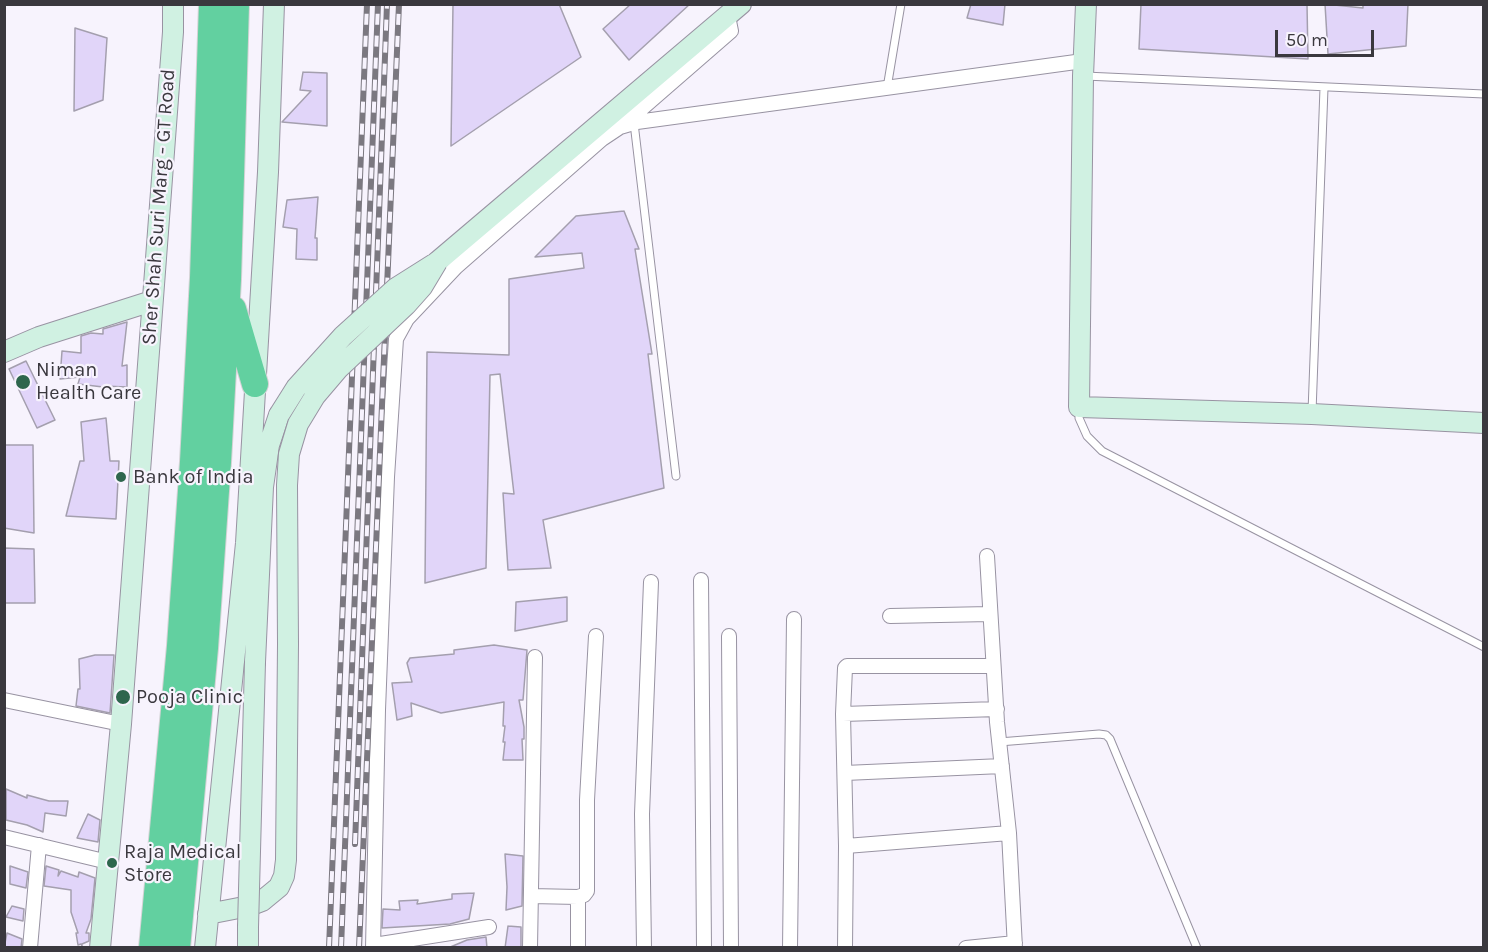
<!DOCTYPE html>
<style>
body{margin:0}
#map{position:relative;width:1488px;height:952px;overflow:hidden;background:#f7f3fd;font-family:Karla,sans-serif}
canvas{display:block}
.frame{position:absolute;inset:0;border:6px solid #3a383e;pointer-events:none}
.scale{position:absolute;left:1275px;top:30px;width:99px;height:27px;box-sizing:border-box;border:3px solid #3a383e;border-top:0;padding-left:8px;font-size:18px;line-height:21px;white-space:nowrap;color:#3a383e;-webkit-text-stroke:4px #f7f3fd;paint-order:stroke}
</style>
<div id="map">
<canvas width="1488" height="952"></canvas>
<div class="frame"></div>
<div class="scale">50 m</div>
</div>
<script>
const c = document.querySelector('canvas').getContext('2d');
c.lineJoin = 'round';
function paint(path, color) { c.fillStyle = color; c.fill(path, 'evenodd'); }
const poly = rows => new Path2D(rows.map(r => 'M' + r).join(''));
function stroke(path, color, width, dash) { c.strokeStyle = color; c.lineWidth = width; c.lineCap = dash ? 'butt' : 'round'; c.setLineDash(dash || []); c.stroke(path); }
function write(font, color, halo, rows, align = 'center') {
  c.font = font + ' Karla,sans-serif'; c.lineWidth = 4.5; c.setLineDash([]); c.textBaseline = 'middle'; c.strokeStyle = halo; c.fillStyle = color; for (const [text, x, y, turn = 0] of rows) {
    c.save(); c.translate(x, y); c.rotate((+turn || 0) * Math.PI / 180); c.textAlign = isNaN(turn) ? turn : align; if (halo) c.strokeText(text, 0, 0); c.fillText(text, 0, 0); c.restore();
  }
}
const building = poly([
 [453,4,559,4,581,57,451,146,453,4],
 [631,4,690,4,629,60,603,29,631,4],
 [971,4,1005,4,1003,25,967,18,971,4],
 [1141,4,1307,4,1308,59,1139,49,1141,4],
 [1325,4,1363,8,1363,4,1408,4,1406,46,1328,54,1325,4],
 [75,28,107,38,103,100,74,111,75,28],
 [303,72,327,73,327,126,282,122,311,91,300,90,303,72],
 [318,197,315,238,317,238,317,260,296,259,297,229,283,227,287,200,318,197],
 [624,211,639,249,635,249,652,354,648,354,664,488,543,520,551,568,508,570,503,493,514,494,500,374,490,375,486,568,425,583,427,352,509,355,509,279,584,268,582,253,535,257,576,216,624,211],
 [127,322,122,366,127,365,127,387,103,386,103,387,78,384,80,377,60,379,62,351,81,353,81,336,91,333,103,334,103,329,127,322],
 [26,361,55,420,37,428,9,369,26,361],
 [106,418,110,461,119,461,116,519,66,516,80,461,84,461,81,422,106,418],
 [4,445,33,445,34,533,4,528,4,445],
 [4,548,34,549,35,603,4,603,4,548],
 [567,597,567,621,515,631,516,602,567,597],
 [494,645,527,650,523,700,519,700,524,727,524,739,522,739,523,760,503,760,505,742,503,742,505,726,503,726,504,702,441,713,411,703,412,716,397,720,392,683,412,682,407,663,410,658,454,654,454,650,494,645],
 [95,655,114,655,110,713,76,706,78,689,80,689,79,659,95,655],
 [6,789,27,798,27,795,49,801,68,801,66,816,45,813,43,832,27,825,6,820,6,789],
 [88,814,100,820,98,842,77,838,88,814],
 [505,854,523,856,522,906,506,910,507,887,505,854],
 [10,866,28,872,26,888,10,884,10,866],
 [46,866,59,870,58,876,61,871,78,877,79,872,95,878,91,919,86,933,89,933,89,941,82,944,82,946,81,944,78,945,76,933,78,933,71,912,71,890,44,886,46,866],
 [474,893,469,919,450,924,382,928,383,909,400,910,399,901,418,900,417,904,452,899,452,894,474,893],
 [12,906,24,909,23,921,6,917,12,906],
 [508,926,521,927,521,948,505,948,508,926],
 [7,933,22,939,21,948,4,948,7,933],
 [486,937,487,948,448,948,467,940,486,937]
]);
const lane = poly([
 [1085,76,1484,94],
 [887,88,901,4],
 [634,123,676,476],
 [1079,409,1079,418,1087,436,1102,451,1484,647],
 [1312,412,1324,88],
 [999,742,1099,734,1106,735,1110,739,1197,948]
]);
const street = poly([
 [624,124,731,31,728,16],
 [987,556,997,722,1009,833,1015,948],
 [701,580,704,948],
 [890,616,990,614],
 [729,636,731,948],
 [4,700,121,724],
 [843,714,997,709],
 [845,773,1002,766],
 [4,837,108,862],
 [846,846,1009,833],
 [531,896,578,897,584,895,587,891,587,800,596,636],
 [374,945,489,927],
 [30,948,39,845],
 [373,948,378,710,387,477,396,339,407,319,456,267,602,139,620,127,637,122,1083,61],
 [530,948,535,657],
 [578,948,578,897],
 [644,948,642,814,651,582],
 [790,948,794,619],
 [845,948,846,846,843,714,845,668,847,666,993,666],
 [966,948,1015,943]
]);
const secondary = poly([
 [1086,4,1083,76,1079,407,1312,414,1484,423],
 [437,262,741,4],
 [4,352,39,337,152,301],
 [255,662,263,487,269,445,279,415],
 [208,914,249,906,262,901,279,887,284,876,286,860,288,644],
 [100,948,121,724,173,32,173,4],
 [205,948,246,543,268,172,274,4],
 [248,948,248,927]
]);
const highway = poly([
 [233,309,255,384],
 [152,948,180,646,193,462,203,278,212,4],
 [177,948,205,648,218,462,228,279,236,4]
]);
const rail = poly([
 [355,844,387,4],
 [329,948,367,4],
 [341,948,378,4],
 [359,948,399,4]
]);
const secondaryBridge = poly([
 [279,415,296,388,343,336,396,288,434,264],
 [288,644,287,485,289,454,298,424,315,396,338,369,406,305,422,287,437,262],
 [248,927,255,662]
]);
const markers = [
 [23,382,8,"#2e664d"],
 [121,477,6,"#2e664d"],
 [123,697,8,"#2e664d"],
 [112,863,6,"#2e664d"]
];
const streetNames = [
 ["Sher Shah Suri Marg - GT Road",159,207,-86]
];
const poiNames = [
 ["Niman",36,370],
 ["Health Care",36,393],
 ["Bank of India",133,477],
 ["Pooja Clinic",136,697],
 ["Raja Medical",124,852],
 ["Store",124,875]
];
paint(building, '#e1d5f9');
stroke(building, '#a49fae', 1.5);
stroke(lane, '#9893a2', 9);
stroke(street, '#9893a2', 16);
stroke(secondary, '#9893a2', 22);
stroke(highway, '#d4d3d5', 28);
stroke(lane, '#fff', 7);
stroke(street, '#fff', 14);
stroke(secondary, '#d0f1e2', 20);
stroke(highway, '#62d0a0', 26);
stroke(rail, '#7b7880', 6);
stroke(rail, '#f7f3fd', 4, [11]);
stroke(secondaryBridge, '#9893a2', 22, []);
stroke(secondaryBridge, '#d0f1e2', 20);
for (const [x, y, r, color] of markers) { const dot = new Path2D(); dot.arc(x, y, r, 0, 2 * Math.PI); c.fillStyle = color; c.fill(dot); stroke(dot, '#f7f3fd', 2); }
write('20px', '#3a383e', '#f7f3fd', streetNames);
write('20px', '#3a383e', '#f7f3fd', poiNames, 'left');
</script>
